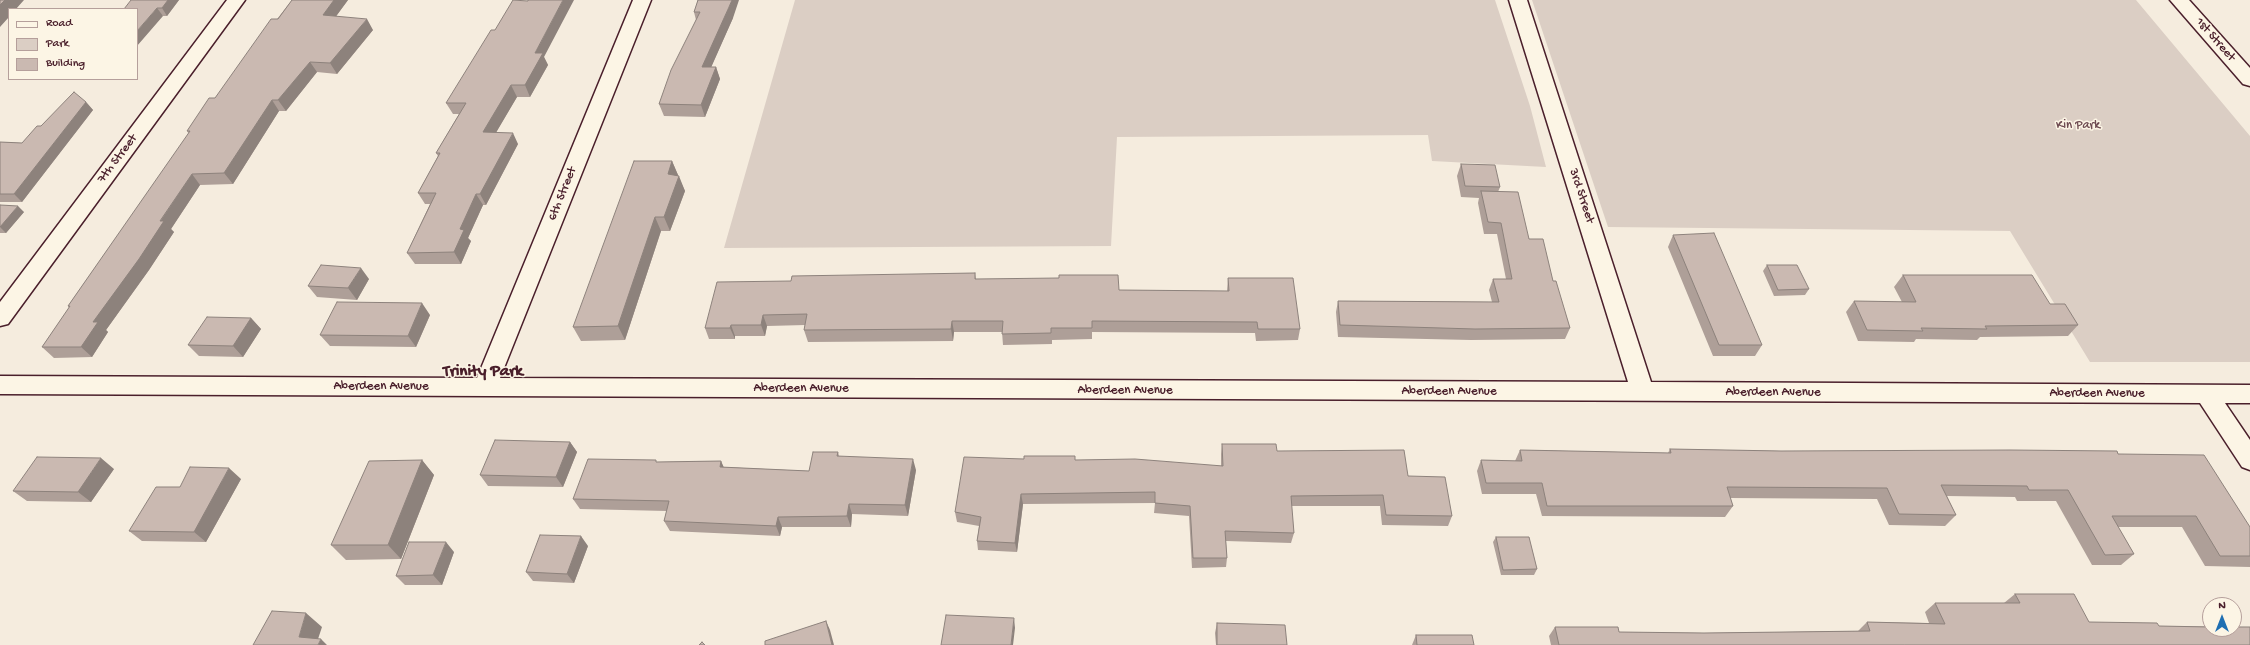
<!DOCTYPE html>
<style>
body{margin:0}
#map{position:relative;width:2250px;height:645px;overflow:hidden;background:#f5ecde;font-family:"Gochi Hand",sans-serif}
canvas{display:block}
.legend{position:absolute;left:8px;top:8px;width:130px;height:72px;box-sizing:border-box;background:#fcf5e5;border:1px solid #b59f9b;margin:0;padding:5px 7px;list-style:none;font-size:12px;color:#4a1f2b}
.legend li{display:flex;align-items:center;gap:8px;height:20px}
.legend b{width:20px;border:1px solid #b59f9b}
.north{position:absolute;left:2202px;top:597px;width:40px;height:40px;box-sizing:border-box;background:#fcf5e5;border:1px solid #b59f9b;border-radius:50%;rotate:0deg;font-size:11px;font-weight:700;line-height:16px;text-align:center;color:#4a1f2b}
.north::after{content:'';display:block;margin:auto;width:14px;height:18px;background:#1f6fb2;clip-path:polygon(50% 0,100% 100%,50% 72%,0 100%)}
</style>
<div id="map">
<canvas width="2250" height="645"></canvas>
<ul class="legend">
<li><b style="height:5px;background:#fcf5e5"></b>Road</li>
<li><b style="height:11px;background:#dbcec4"></b>Park</li>
<li><b style="height:11px;background:#cab9b1"></b>Building</li>
</ul>
<div class="north">N</div>
</div>
<script>
const c = document.querySelector('canvas').getContext('2d');
c.lineJoin = 'round';
function paint(path, color) { c.fillStyle = color; c.fill(path, 'evenodd'); }
const poly = rows => new Path2D(rows.map(r => 'M' + r).join(''));
function stroke(path, color, width, dash) { c.strokeStyle = color; c.lineWidth = width; c.lineCap = dash ? 'butt' : 'round'; c.setLineDash(dash || []); c.stroke(path); }
function write(font, color, halo, rows, align = 'center') {
  c.font = font + ' "Gochi Hand",sans-serif'; c.lineWidth = 3; c.setLineDash([]); c.textBaseline = 'middle'; c.strokeStyle = halo; c.fillStyle = color; for (const [text, x, y, turn = 0] of rows) {
    c.save(); c.translate(x, y); c.rotate((+turn || 0) * Math.PI / 180); c.textAlign = isNaN(turn) ? turn : align; if (halo) c.strokeText(text, 0, 0); c.fillText(text, 0, 0); c.restore();
  }
}
const green = poly([
 [795,0,1495,0,1530,106,1546,167,1432,161,1428,135,1117,137,1111,246,724,248],
 [1532,0,2136,0,2250,136,2250,362,2090,362,2010,231,1608,227]
]);
const minor = poly([
 [227,0,245,0,8,324,0,326,0,302,227,0],
 [633,0,651,0,500,378,1628,382,1509,0,1527,0,1651,382,2250,385,2250,403,2225,403,2250,440,2250,470,2242,467,2200,403,0,394,0,376,477,378,633,0]
]);
const tertiary = poly([
 [2170,0,2189,0,2250,68,2250,86,2243,84,2170,0]
]);
const wall = poly([
 [131,0,179,0,167,16,163,16],
 [292,0,348,0,336,16,373,30,337,74,317,72,286,111,279,111,233,184,200,185,171,229,174,232,149,270,106,330,108,332,92,357,54,358,42,347,69,308,68,306,189,134,187,131,215,98],
 [698,0,733,18,711,67,716,67,720,79,705,117,664,116,659,104,696,20,694,12],
 [544,57,548,65,530,97,517,97,496,132,518,144,486,205,483,205,468,238,471,241,461,264,415,264,407,253,430,204,425,204,418,193,438,156,436,153,459,114,453,114,446,103],
 [86,102,93,110,22,202,0,202,0,142,22,143,41,126],
 [672,161,678,175,678,176,685,191,670,231,661,231,625,340,581,341,573,327],
 [1461,164,1500,187,1498,192,1529,239,1553,281,1570,328,1565,339,1471,340,1338,337,1336,312,1338,301,1492,302,1489,290,1493,279,1506,279,1497,234,1484,234,1478,203,1479,198,1461,197,1457,176],
 [0,205,24,212,6,233,0,233],
 [1673,235,1762,345,1755,356,1713,356,1668,247],
 [1767,265,1809,289,1805,295,1774,296,1763,271],
 [975,273,976,279,1119,290,1227,291,1228,278,1300,329,1298,340,1256,341,1255,333,1092,332,1092,339,1052,340,1052,344,1003,345,1002,332,954,332,953,341,808,342,804,330,805,325,767,326,765,336,735,336,735,339,709,339,705,328,791,281],
 [1903,275,2050,304,2078,325,2068,336,1980,337,1977,340,1916,339,1914,342,1858,341,1846,312,1854,301,1902,302,1894,287],
 [369,279,357,300,317,297,308,286],
 [430,315,416,347,330,346,320,335],
 [251,318,261,329,243,357,199,356,188,345],
 [570,442,577,452,563,487,488,486,480,475],
 [1222,444,1277,451,1408,476,1452,516,1448,526,1382,525,1380,506,1291,506,1294,533,1291,543,1226,541,1227,558,1226,567,1192,568,1189,516,1154,513,1155,503,1023,504,1017,552,978,550,977,541,979,526,957,522,955,512,1024,459,1075,460,1221,466,1221,454],
 [1670,449,1781,451,2118,454,2250,527,2250,567,2205,566,2182,527,2118,527,2134,554,2121,565,2092,565,2056,501,2017,501,2015,497,1947,496,1956,515,1945,526,1889,525,1877,499,1730,498,1733,506,1725,517,1542,516,1536,494,1482,494,1477,471,1481,460,1515,461,1520,450,1668,453],
 [838,452,839,456,916,470,908,516,852,514,851,527,782,527,780,536,670,531,664,521,667,511,580,509,573,499,657,462,721,461,723,467,809,471],
 [422,460,434,475,401,559,346,560,331,545],
 [114,469,91,502,27,501,13,491],
 [241,479,206,542,142,541,129,531,180,487],
 [1496,537,1537,569,1534,575,1501,575,1493,542],
 [588,546,574,583,533,581,526,572],
 [454,552,442,585,405,585,396,576],
 [2015,594,2089,622,2159,626,2250,627,2250,645,1551,645,1549,636,1555,627,1619,632,1704,633,1858,631,1867,622,1929,623,1925,612,1935,603,2004,603],
 [1217,623,1287,645,1216,645,1215,633],
 [1416,635,1474,645,1412,645]
]);
const shadedWall = poly([
 [5,0,24,0,16,9,9,9,9,17,0,27,0,5],
 [168,0,179,0,167,16,162,8],
 [334,0,348,0,329,26,323,15],
 [563,0,574,0,544,57,548,65,530,97,525,85,535,53],
 [732,0,739,0,733,18,706,79,702,67],
 [157,8,163,16,137,46,137,31],
 [367,19,373,30,337,74,330,63],
 [310,62,317,72,286,111,278,100],
 [716,67,720,79,705,117,701,105],
 [511,85,517,97,490,143,483,132],
 [272,100,279,111,233,184,224,173],
 [86,102,93,110,22,202,14,194],
 [513,133,518,144,486,205,480,194],
 [672,161,678,175,674,188,668,174],
 [192,174,200,185,171,229,174,232,149,270,106,330,108,332,92,357,81,347,93,322],
 [679,176,685,191,670,231,664,217],
 [476,194,483,205,468,238,471,241,461,264,454,252,460,229],
 [18,206,24,212,6,233,0,227],
 [655,217,661,231,625,340,618,326],
 [361,268,369,279,357,300,348,288],
 [422,303,430,315,416,347,408,336],
 [763,315,767,326,765,336,761,325],
 [251,318,261,329,243,357,233,346],
 [952,321,954,332,953,341,951,329],
 [731,325,735,336,735,339,730,328],
 [570,442,577,452,563,487,556,477],
 [101,458,114,469,91,502,78,492],
 [913,459,916,470,908,516,905,505],
 [422,460,434,475,401,559,388,545],
 [721,461,726,472,720,467],
 [229,468,241,479,206,542,194,532],
 [1021,494,1023,504,1017,552,1015,543],
 [849,504,852,514,851,527,847,516],
 [778,517,782,527,780,536,776,526],
 [581,536,588,546,574,583,567,574],
 [446,542,454,552,442,585,433,575],
 [306,613,322,627,316,645,299,637],
 [1014,618,1015,628,1013,645,1011,645],
 [826,621,830,630,834,645,832,645],
 [321,639,327,645,318,645]
]);
const building = poly([
 [0,0,5,0,0,5,0,0],
 [131,0,168,0,162,8,157,8,137,31,137,9,124,9,131,0],
 [292,0,334,0,323,15,367,19,330,63,310,62,278,100,272,100,224,173,192,174,160,221,164,221,139,259,93,322,98,322,81,347,42,347,70,306,68,306,190,131,187,131,209,98,215,98,271,19,278,19,292,0],
 [513,0,528,1,528,0,563,0,535,53,543,53,525,85,511,85,483,132,513,133,480,194,476,194,460,229,464,230,454,252,407,253,436,193,418,193,440,153,436,153,466,103,446,103,491,30,495,30,513,0],
 [698,0,732,0,729,7,702,67,716,67,701,105,659,104,671,70,700,12,694,12,698,0],
 [74,92,86,102,14,194,0,194,0,142,22,143,37,126,41,126,74,92],
 [634,161,672,161,668,174,679,176,664,217,655,217,618,326,573,327,634,161],
 [1461,164,1495,165,1500,187,1465,186,1461,164],
 [1481,191,1518,192,1529,239,1543,239,1553,281,1556,281,1570,328,1475,329,1340,325,1338,301,1499,302,1493,279,1512,279,1501,223,1488,222,1481,191],
 [0,205,18,206,0,227,0,205],
 [1714,233,1762,345,1719,345,1673,235,1714,233],
 [321,265,361,268,348,288,308,286,321,265],
 [1767,265,1797,265,1809,289,1778,290,1767,265],
 [975,273,975,279,1059,278,1059,275,1118,275,1119,290,1229,291,1228,278,1293,278,1300,329,1258,329,1257,322,1092,321,1092,328,1051,328,1051,333,1002,334,1003,321,952,321,951,329,804,330,807,314,763,315,761,325,731,325,730,328,705,328,717,282,791,281,792,276,975,273],
 [1903,275,2032,275,2050,304,2065,304,2078,325,1985,326,1987,329,1921,328,1923,331,1867,330,1854,301,1916,302,1903,275],
 [337,302,422,303,408,336,320,335,337,302],
 [207,317,251,318,233,346,188,345,207,317],
 [495,440,570,442,556,477,480,475,495,440],
 [1222,444,1276,444,1277,451,1404,450,1408,476,1445,477,1452,516,1386,515,1383,495,1291,496,1294,533,1225,531,1227,558,1193,558,1190,506,1155,503,1155,492,1021,494,1015,543,977,541,981,517,955,512,964,457,1024,459,1024,456,1075,456,1075,460,1135,459,1223,466,1222,444],
 [1670,449,1781,451,2010,450,2117,451,2118,454,2204,455,2250,527,2250,556,2220,556,2196,516,2112,516,2134,554,2105,555,2068,490,2029,490,2027,486,1941,485,1956,515,1899,514,1887,488,1727,487,1733,506,1547,506,1542,483,1486,483,1481,460,1522,461,1520,450,1671,453,1670,449],
 [813,452,838,452,837,456,913,459,905,505,849,504,847,516,778,517,776,526,664,521,669,501,573,499,588,459,656,460,656,462,721,461,720,467,809,471,813,452],
 [37,457,101,458,78,492,13,491,37,457],
 [422,460,388,545,331,545,369,461,422,460],
 [190,467,229,468,194,532,129,531,156,487,180,487,190,467],
 [540,535,581,536,567,574,526,572,540,535],
 [1496,537,1529,537,1537,569,1503,570,1496,537],
 [409,542,446,542,433,575,396,576,409,542],
 [2015,594,2074,594,2089,622,2157,623,2159,626,2210,627,2210,629,2234,629,2234,627,2250,627,2250,645,1559,645,1555,627,1618,627,1619,632,1704,633,1870,631,1867,622,1945,624,1935,603,2020,603,2015,594],
 [272,611,306,613,299,637,321,639,318,645,253,645,272,611],
 [946,615,1014,618,1011,645,941,645,946,615],
 [826,621,832,645,765,645,765,641,826,621],
 [1217,623,1285,625,1287,645,1217,645,1217,623],
 [1416,635,1472,635,1474,645,1417,645,1416,635],
 [702,642,705,645,699,645,702,642]
]);
const streetNames = [
 ["1st Street",2215,40,49],
 ["7th Street",118,159,-53],
 ["6th Street",563,194,-68],
 ["3rd Street",1581,196,72],
 ["Aberdeen Avenue",381,387],
 ["Aberdeen Avenue",801,389],
 ["Aberdeen Avenue",1125,391],
 ["Aberdeen Avenue",1449,392],
 ["Aberdeen Avenue",1773,393],
 ["Aberdeen Avenue",2097,394]
];
const parkNames = [
 ["Kin Park",2078,126]
];
const districtNames = [
 ["Trinity Park",483,372]
];
paint(green, '#dbcec4');
stroke(minor, '#4a1f2b', 3);
stroke(tertiary, '#4a1f2b', 3);
paint(minor, '#fcf5e5');
paint(tertiary, '#fcf5e5');
paint(wall, '#ae9f98');
paint(shadedWall, '#8d827c');
paint(building, '#cab9b1');
stroke(building, '#8d827c', 1);
write('13px', '#4a1f2b', '#fcf5e5', streetNames);
write('13px', '#6e4b51', '#fcf5e5', parkNames);
write('bold 17px', '#4a1f2b', '#fcf5e5', districtNames);
</script>
